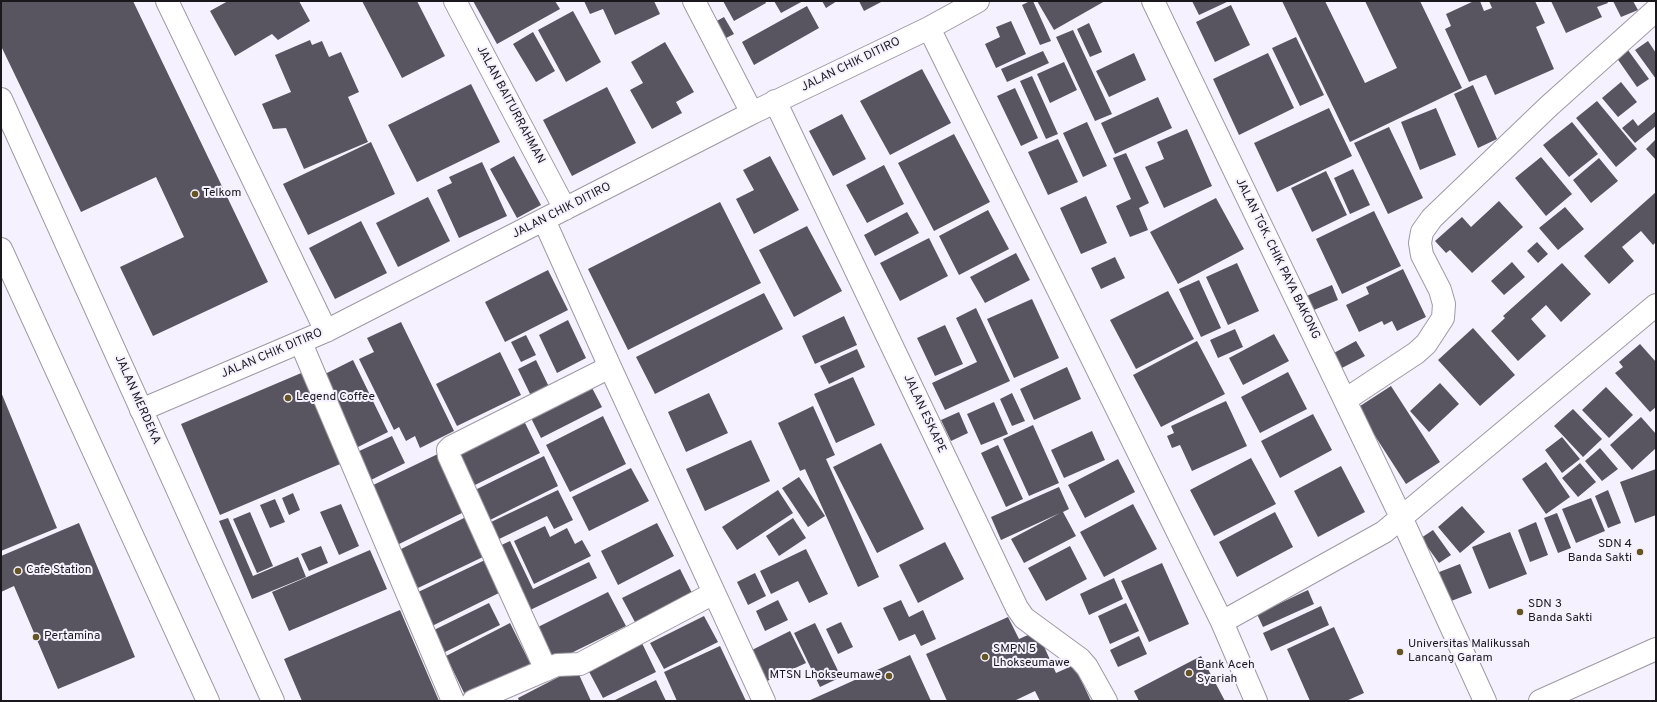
<!DOCTYPE html>
<style>
body{margin:0}
#map{position:relative;width:1657px;height:702px;overflow:hidden;background:#f6f1fe;font-family:Overpass,sans-serif}
canvas{display:block}
.frame{position:absolute;inset:0;border:2px solid #1a181d;pointer-events:none}
</style>
<div id="map">
<canvas width="1657" height="702"></canvas>
<div class="frame"></div>
</div>
<script>
const c = document.querySelector('canvas').getContext('2d');
c.lineJoin = 'round';
function paint(path, color) { c.fillStyle = color; c.fill(path, 'evenodd'); }
const poly = rows => new Path2D(rows.map(r => 'M' + r).join(''));
function stroke(path, color, width, dash) { c.strokeStyle = color; c.lineWidth = width; c.lineCap = dash ? 'butt' : 'round'; c.setLineDash(dash || []); c.stroke(path); }
function write(font, color, halo, rows, align = 'center') {
  c.font = font + ' Overpass,sans-serif'; c.lineWidth = 4; c.setLineDash([]); c.textBaseline = 'middle'; c.strokeStyle = halo; c.fillStyle = color; for (const [text, x, y, turn = 0] of rows) {
    c.save(); c.translate(x, y); c.rotate((+turn || 0) * Math.PI / 180); c.textAlign = isNaN(turn) ? turn : align; if (halo) c.strokeText(text, 0, 0); c.fillText(text, 0, 0); c.restore();
  }
}
const building = poly([
 [1,1,133,1,268,282,153,336,120,267,184,237,156,177,81,212,1,46],
 [228,1,299,1,310,21,278,40,272,34,235,56,210,11],
 [362,1,417,1,445,56,402,78],
 [473,1,555,1,560,9,497,44],
 [584,1,654,1,660,14,615,35,603,9,590,14],
 [723,1,765,1,766,3,734,21],
 [774,1,803,1,781,13],
 [822,1,837,1,826,8],
 [859,1,883,1,864,11],
 [1030,1,1033,1,1051,41,1040,45,1022,5],
 [1037,1,1105,1,1054,30],
 [1192,1,1229,1,1199,15],
 [1282,1,1325,1,1365,83,1397,68,1365,1,1420,1,1462,88,1350,142],
 [1474,1,1480,1,1484,11,1492,8,1489,1,1535,1,1545,23,1536,27,1554,69,1495,95,1486,75,1469,82,1445,29,1451,26,1446,14],
 [1551,1,1607,1,1608,3,1597,7,1602,17,1566,33],
 [1613,1,1633,1,1638,10,1621,17],
 [1231,5,1250,45,1215,62,1196,22],
 [807,6,819,28,754,65,742,42],
 [573,11,601,62,566,82,538,30],
 [724,17,734,34,722,40,713,23],
 [1011,21,1026,54,996,68,985,44,1000,37,996,27],
 [1089,23,1102,52,1090,57,1077,29],
 [1073,30,1112,114,1095,121,1056,37],
 [533,32,555,71,536,82,513,44],
 [1296,37,1324,95,1300,106,1272,48],
 [310,40,312,45,322,41,329,57,341,52,359,92,348,97,368,142,304,169,286,128,273,129,262,104,291,92,275,55],
 [1648,41,1656,53,1656,79,1635,50],
 [665,42,694,92,676,102,682,113,652,129,630,90,643,83,631,62],
 [1625,46,1649,79,1637,87,1614,54],
 [1043,51,1049,63,1007,82,1001,69],
 [1134,53,1146,80,1109,97,1096,71],
 [1268,53,1294,108,1239,135,1213,79],
 [1064,62,1077,90,1050,103,1037,74],
 [922,69,951,123,890,155,860,101],
 [1032,76,1058,134,1046,139,1020,81],
 [1621,82,1637,102,1618,117,1602,98],
 [471,84,500,142,417,182,388,125],
 [1473,85,1497,139,1478,148,1454,94],
 [607,87,636,143,572,176,543,120],
 [1015,88,1038,138,1021,146,997,96],
 [1158,97,1172,128,1115,154,1101,123],
 [1597,101,1637,149,1616,167,1576,118],
 [1329,108,1352,156,1277,192,1254,143],
 [1436,108,1456,155,1420,170,1401,122],
 [1656,111,1656,126,1635,143,1622,128,1633,119,1638,126],
 [842,114,866,159,833,176,809,131],
 [1087,122,1107,166,1083,177,1063,133],
 [1572,122,1598,154,1569,177,1543,145],
 [1389,127,1423,198,1388,214,1354,143],
 [1187,129,1212,186,1164,208,1145,167,1164,159,1157,142],
 [954,134,990,202,934,231,898,163],
 [1058,139,1078,182,1048,195,1028,152],
 [1656,139,1656,160,1646,149],
 [371,142,395,194,308,235,283,184],
 [1126,153,1149,203,1139,208,1148,230,1130,237,1116,206,1131,199,1113,158],
 [514,156,541,205,517,218,490,169],
 [770,156,799,210,754,234,736,199,754,190,743,170],
 [1541,157,1572,194,1546,216,1515,178],
 [1599,158,1618,181,1591,203,1573,180],
 [482,162,507,216,459,238,437,190,452,183,449,177],
 [884,165,904,204,867,223,846,185],
 [1353,169,1370,205,1350,214,1334,178],
 [1326,171,1347,215,1312,232,1291,188],
 [1656,192,1656,242,1653,245,1641,231,1622,247,1634,261,1609,284,1584,256],
 [1086,196,1107,243,1081,254,1060,208],
 [428,197,450,241,398,267,376,223],
 [1216,198,1244,249,1178,284,1150,232],
 [1499,201,1523,227,1472,273,1450,250,1446,253,1435,241,1462,217,1471,227],
 [720,202,761,283,628,350,588,269],
 [1565,207,1584,229,1558,250,1539,228],
 [988,210,1009,249,959,275,939,236],
 [1374,211,1401,266,1342,294,1316,239],
 [907,212,919,233,875,256,864,235],
 [361,221,387,273,335,299,309,248],
 [807,226,842,291,794,317,759,250],
 [929,238,948,276,900,301,880,263],
 [1537,242,1548,254,1538,263,1527,251],
 [1016,253,1030,280,985,303,970,277],
 [1115,257,1125,278,1101,289,1091,268],
 [1512,262,1525,277,1504,295,1491,281],
 [1237,263,1259,311,1228,325,1206,277],
 [1562,263,1591,294,1561,322,1546,305,1531,319,1546,336,1518,361,1491,331,1505,318,1503,316],
 [1403,269,1426,317,1397,331,1392,321,1384,325,1382,321,1359,332,1346,305,1369,294,1366,287],
 [548,270,568,310,505,342,485,302],
 [1199,280,1221,328,1201,337,1179,289],
 [1332,285,1338,300,1309,312,1302,298],
 [1168,291,1194,339,1136,369,1110,320],
 [764,293,783,329,655,394,636,357],
 [1032,299,1059,358,1014,378,987,319],
 [976,308,1010,381,945,410,932,383,977,362,956,318],
 [844,316,857,345,815,364,802,336],
 [568,320,586,358,557,373,539,335],
 [401,322,454,431,420,448,415,436,406,441,399,427,394,430,359,359,374,352,367,338],
 [945,325,963,364,935,376,917,338],
 [1473,328,1515,375,1480,406,1438,360],
 [1235,329,1243,347,1218,358,1210,340],
 [1274,334,1289,361,1243,385,1229,358],
 [526,335,536,355,521,362,511,342],
 [1197,341,1225,394,1161,427,1133,375],
 [1356,341,1365,356,1340,369,1332,354],
 [1640,344,1656,362,1656,407,1650,412,1615,373,1623,367,1619,362],
 [857,349,865,367,829,384,820,366],
 [500,352,521,395,457,426,436,384],
 [353,360,388,432,356,448,321,376],
 [536,360,550,389,532,398,518,369],
 [1067,367,1081,399,1034,420,1020,389],
 [306,371,345,462,220,515,181,424],
 [1288,372,1307,409,1260,433,1241,397],
 [853,377,875,425,836,443,814,394],
 [1440,383,1459,404,1429,432,1410,411],
 [590,384,602,407,541,438,529,414],
 [1391,386,1440,462,1406,484,1357,408],
 [1606,387,1633,415,1609,438,1582,410],
 [1,392,57,528,1,551],
 [709,393,728,433,686,452,668,412],
 [1012,393,1025,421,1012,426,1000,399],
 [1226,401,1247,446,1192,471,1180,445,1172,448,1167,436,1174,433,1171,426],
 [994,402,1008,434,981,445,967,414],
 [813,406,835,455,826,459,879,577,858,587,805,469,800,471,778,423],
 [1573,409,1602,439,1583,457,1554,426],
 [959,412,968,433,951,441,941,420],
 [1313,414,1332,450,1280,478,1261,441],
 [603,416,626,464,570,492,546,445],
 [1641,417,1656,434,1656,448,1632,470,1610,445],
 [523,419,540,453,475,485,458,452],
 [1033,425,1059,483,1029,496,1003,439],
 [1092,431,1105,460,1064,478,1051,450],
 [392,436,405,463,371,480,357,452],
 [1562,437,1580,459,1562,473,1545,450],
 [751,440,770,481,705,511,686,469],
 [881,443,924,529,877,553,833,467],
 [998,445,1023,499,1006,507,981,453],
 [1600,448,1618,469,1602,481,1585,461],
 [442,452,470,509,395,546,367,488],
 [544,456,558,486,490,520,475,490],
 [1251,458,1276,504,1214,536,1190,490],
 [1118,459,1135,492,1085,518,1068,485],
 [1546,462,1570,497,1546,514,1522,479],
 [1580,463,1596,482,1578,497,1562,478],
 [1341,466,1365,512,1318,537,1294,491],
 [631,468,649,501,589,531,572,497],
 [1656,469,1656,515,1635,523,1620,482],
 [799,477,825,516,808,527,782,488],
 [1059,487,1069,509,1063,512,1076,536,1024,563,1011,539,1060,513,1001,540,991,517],
 [558,490,573,520,554,529,547,516,497,540,489,523],
 [778,490,793,513,737,550,722,527],
 [1608,490,1621,523,1608,528,1595,496],
 [293,493,300,510,289,515,282,498],
 [1591,498,1605,531,1576,543,1562,509],
 [275,499,285,522,270,528,260,505],
 [341,504,359,546,339,555,320,512],
 [1133,504,1157,549,1104,577,1080,532],
 [1462,506,1485,532,1460,553,1438,527],
 [250,512,273,566,257,573,233,519],
 [1275,512,1293,547,1237,577,1219,542],
 [1557,513,1571,548,1558,553,1544,518],
 [466,517,485,556,418,588,399,550],
 [228,518,253,576,298,557,306,577,252,599,219,521],
 [793,518,806,538,779,556,766,536],
 [1536,522,1548,555,1530,562,1518,530],
 [79,523,135,657,58,689,14,586,1,592,1,556],
 [657,523,674,556,618,585,601,551],
 [545,526,550,537,567,528,575,544,582,540,591,556,534,584,514,541],
 [1433,530,1451,555,1439,563,1421,538],
 [1510,532,1527,574,1489,589,1472,547],
 [510,541,533,589,589,562,597,578,526,612,495,548],
 [945,542,964,579,918,603,899,565],
 [321,546,328,563,309,571,301,554],
 [1070,546,1087,579,1046,601,1028,568],
 [806,549,828,594,809,603,798,581,771,594,760,571],
 [370,550,387,589,289,631,272,592],
 [487,559,503,591,428,628,412,595],
 [1162,563,1189,624,1149,642,1121,581],
 [1460,564,1472,593,1446,603,1434,574],
 [680,569,693,595,636,624,622,598],
 [755,573,766,596,748,605,737,582],
 [1114,578,1123,599,1089,615,1080,594],
 [1308,590,1314,604,1263,627,1257,614],
 [608,592,626,626,549,664,532,630],
 [778,600,788,620,765,631,756,611],
 [901,600,909,617,923,610,936,639,921,646,915,634,899,641,883,608],
 [489,603,500,625,445,652,434,630],
 [1126,603,1139,631,1110,644,1098,616],
 [1321,606,1329,625,1271,651,1263,633],
 [400,610,439,701,302,701,284,659],
 [704,616,718,642,664,669,650,643],
 [1008,617,1019,639,1037,631,1056,673,1074,665,1091,701,1040,701,1035,691,1014,701,947,701,926,654],
 [841,622,853,647,838,654,826,629],
 [510,623,532,667,467,699,446,656],
 [815,623,841,677,820,687,794,633],
 [1334,627,1364,693,1346,701,1310,701,1287,649],
 [790,631,806,663,765,682,750,651],
 [1139,636,1147,654,1118,667,1110,650],
 [640,639,656,672,603,698,586,666],
 [720,646,746,701,677,701,664,672],
 [910,655,931,701,808,701,826,693],
 [1201,656,1225,701,1139,701,1134,691],
 [576,668,591,701,519,701,518,698],
 [656,680,666,701,613,701]
]);
const minor = poly([
 [167,1,326,331],
 [455,1,565,209],
 [694,1,752,113],
 [1153,1,1401,517,1485,701],
 [929,28,1222,622,1256,701],
 [775,101,1017,608,1024,618,1080,659,1087,667,1106,701],
 [544,220,610,367,764,701],
 [301,343,453,701],
 [1345,400,1416,353,1426,344,1443,318,1444,304,1440,290,1422,255,1420,243,1422,232,1432,218,1549,106,1656,10],
 [141,410,326,331,752,113,929,28,978,1],
 [1222,622,1384,532,1656,305],
 [546,670,449,456,448,450,451,447,610,367],
 [473,701,557,665,580,664,714,593]
]);
const tertiary = poly([
 [1540,701,1656,649]
]);
const secondary = poly([
 [1,99,273,701],
 [1,249,208,701]
]);
const markers = [
 [195,194,4,"#645522"],
 [288,398,4,"#645522"],
 [1640,552,4,"#645522"],
 [18,571,4,"#645522"],
 [1520,612,4,"#645522"],
 [36,637,4,"#645522"],
 [1400,652,4,"#645522"],
 [985,657,4,"#645522"],
 [1189,673,4,"#645522"],
 [889,676,4,"#645522"]
];
const streetNames = [
 ["JALAN CHIK DITIRO",851,65,-26],
 ["JALAN BAITURRAHMAN",510,105,62],
 ["JALAN CHIK DITIRO",562,211,-27],
 ["JALAN TGK. CHIK PAYA BAKONG",1277,259,64],
 ["JALAN CHIK DITIRO",272,354,-23],
 ["JALAN MERDEKA",137,400,66],
 ["JALAN ESKAPE",924,414,65]
];
const poiNames = [
 ["Telkom",203,194],
 ["Legend Coffee",296,398],
 ["SDN 4",1632,545,"right"],
 ["Banda Sakti",1632,559,"right"],
 ["Cafe Station",26,571],
 ["SDN 3",1528,605],
 ["Banda Sakti",1528,619],
 ["Pertamina",44,637],
 ["Universitas Malikussah",1408,645],
 ["Lancang Garam",1408,659],
 ["SMPN 5",993,650],
 ["Lhokseumawe",993,664],
 ["Bank Aceh",1197,666],
 ["Syariah",1197,680],
 ["MTSN Lhokseumawe",881,676,"right"]
];
paint(building, '#595560');
stroke(minor, '#9e99a5', 24);
stroke(tertiary, '#9e99a5', 24);
stroke(secondary, '#9e99a5', 24);
stroke(minor, '#fff', 22);
stroke(tertiary, '#fff', 22);
stroke(secondary, '#fff', 22);
for (const [x, y, r, color] of markers) { const dot = new Path2D(); dot.arc(x, y, r, 0, 2 * Math.PI); c.fillStyle = color; c.fill(dot); stroke(dot, '#f6f1fe', 1.5); }
write('12px', '#1a181d', '#f6f1fe', streetNames);
write('12px', '#1a181d', '#f6f1fe', poiNames, 'left');
</script>
